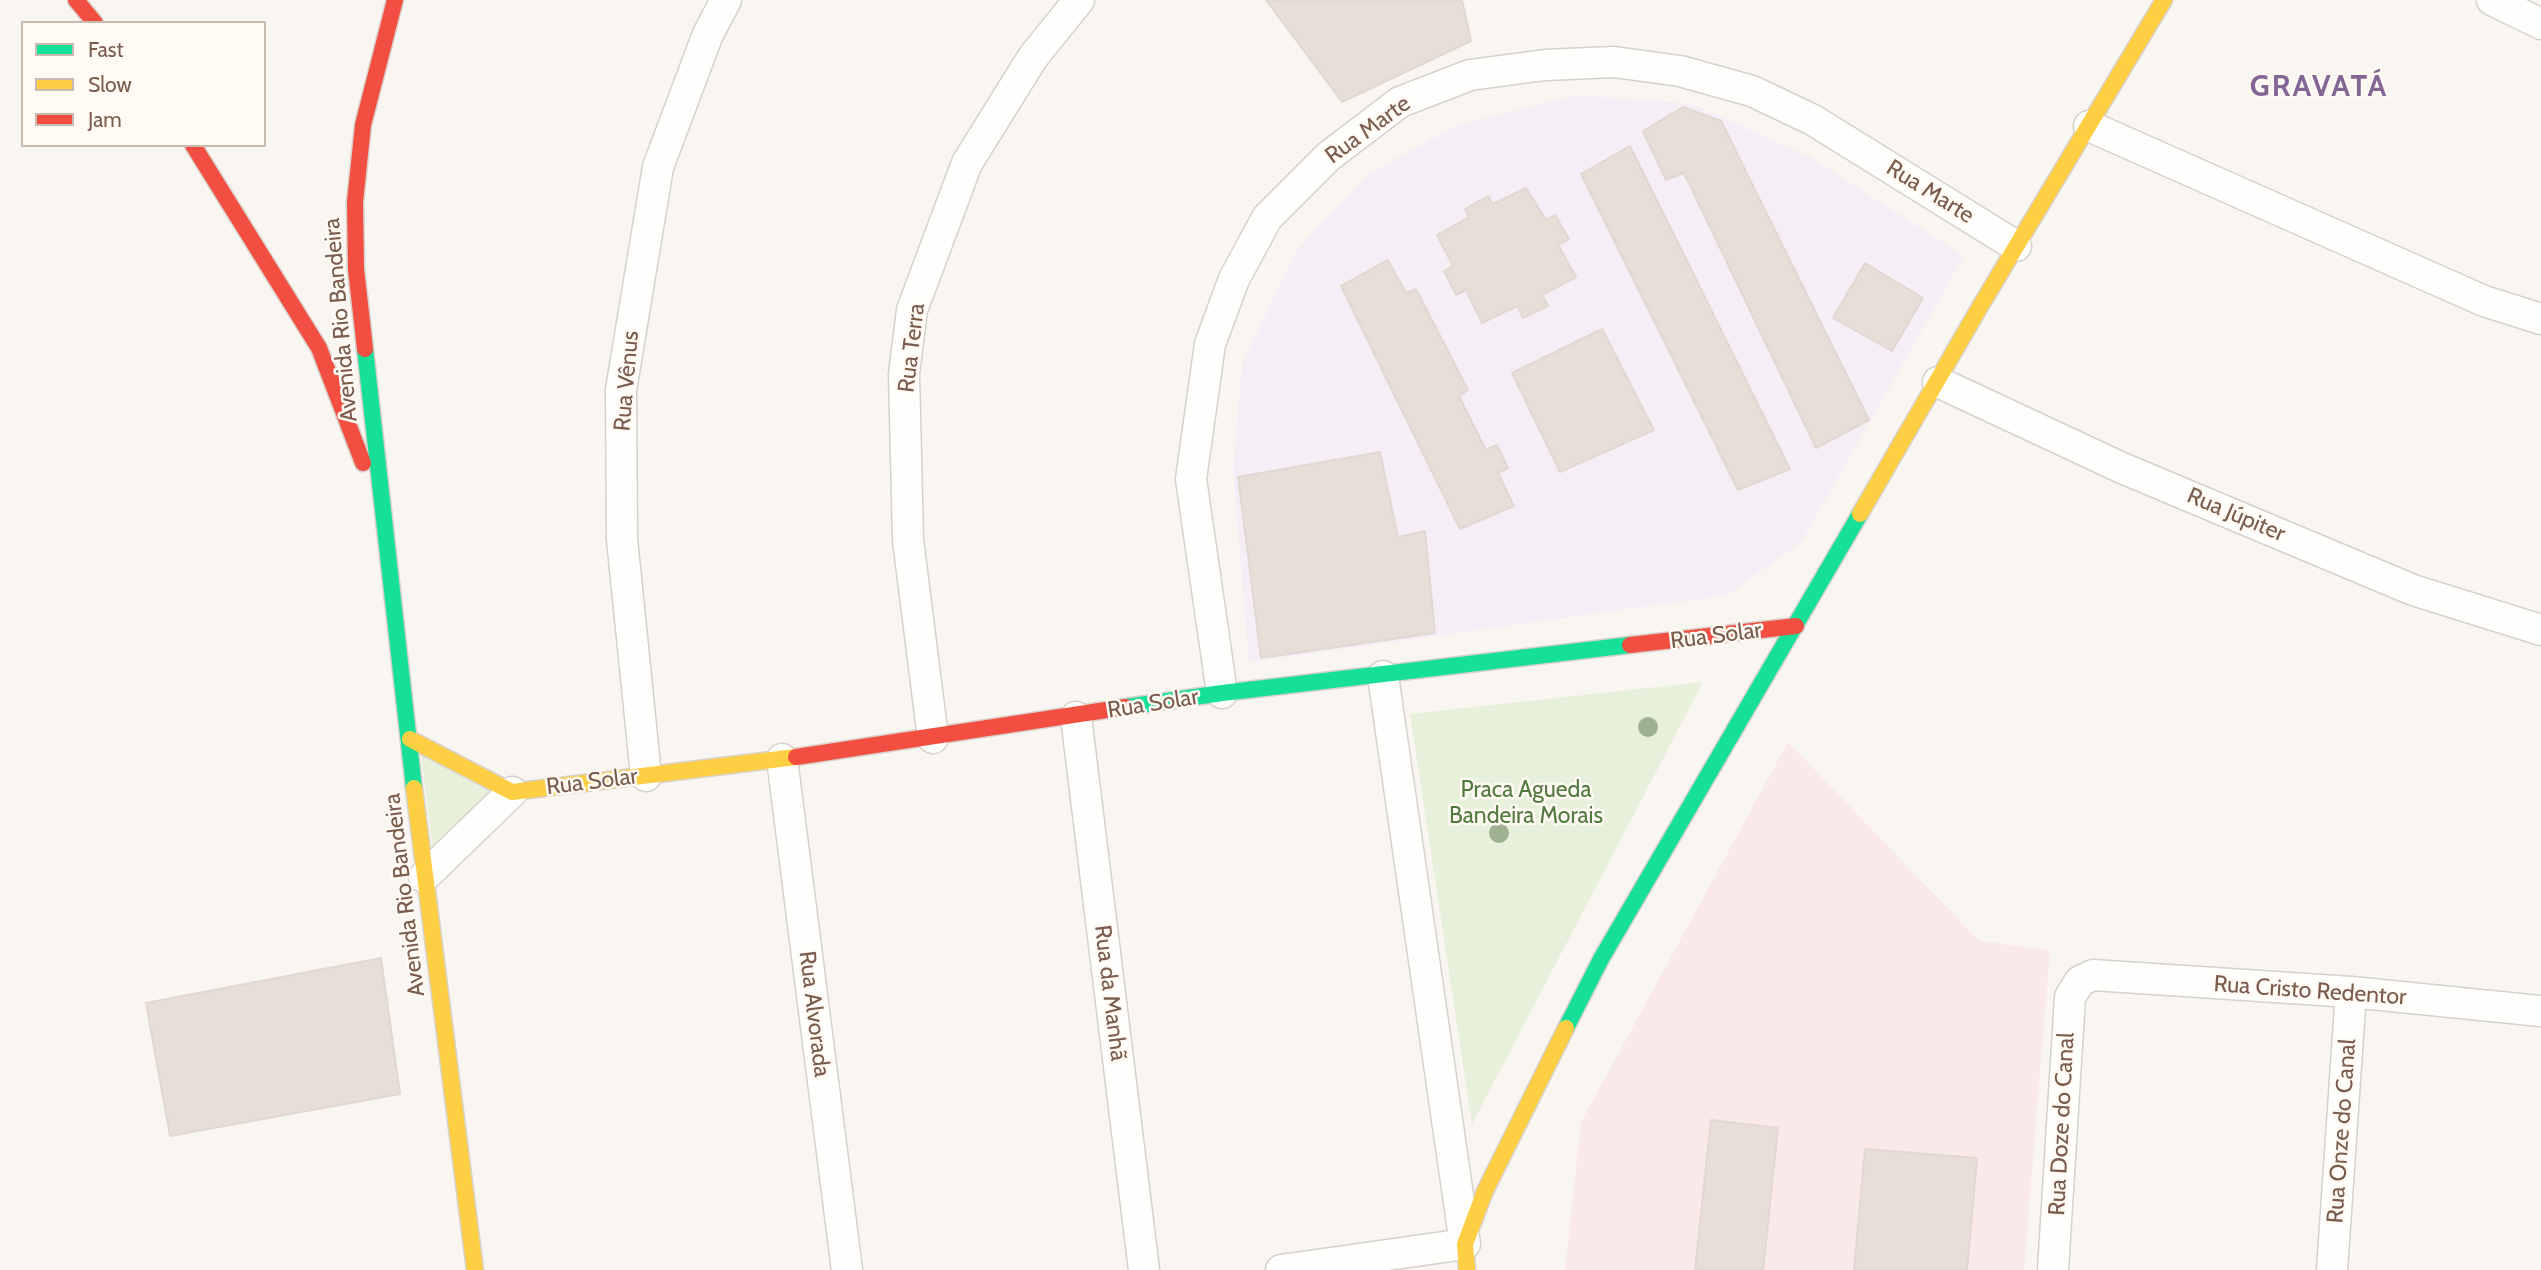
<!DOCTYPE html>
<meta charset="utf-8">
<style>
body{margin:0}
#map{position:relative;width:2541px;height:1270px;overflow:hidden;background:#f9f5f0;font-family:Cabin,sans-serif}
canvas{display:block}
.legend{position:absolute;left:21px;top:21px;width:245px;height:126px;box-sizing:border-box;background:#fffaf3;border:2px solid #cabbb1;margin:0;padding:9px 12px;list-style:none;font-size:21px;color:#7a5c4d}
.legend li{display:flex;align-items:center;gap:14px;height:35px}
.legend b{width:35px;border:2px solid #cabbb1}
</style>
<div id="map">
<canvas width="2541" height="1270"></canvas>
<ul class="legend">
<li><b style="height:9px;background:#16e098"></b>Fast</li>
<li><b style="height:9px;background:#ffcf43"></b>Slow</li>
<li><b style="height:9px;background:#f24e42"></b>Jam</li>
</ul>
</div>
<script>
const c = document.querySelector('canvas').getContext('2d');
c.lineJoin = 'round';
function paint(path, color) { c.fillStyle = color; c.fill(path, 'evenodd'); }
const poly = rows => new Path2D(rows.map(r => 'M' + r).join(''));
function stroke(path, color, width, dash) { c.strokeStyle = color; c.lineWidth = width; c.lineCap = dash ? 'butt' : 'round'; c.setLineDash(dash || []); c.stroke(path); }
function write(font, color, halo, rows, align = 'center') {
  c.font = font + ' Cabin,sans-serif'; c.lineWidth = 5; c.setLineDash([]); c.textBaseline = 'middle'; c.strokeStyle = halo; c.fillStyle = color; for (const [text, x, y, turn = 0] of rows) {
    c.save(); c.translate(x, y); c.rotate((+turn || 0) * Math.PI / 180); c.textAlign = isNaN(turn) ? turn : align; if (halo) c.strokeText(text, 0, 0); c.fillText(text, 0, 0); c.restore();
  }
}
const education = poly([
 [1577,95,1692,104,1810,157,1964,256,1802,541,1728,595,1249,662,1233,469,1242,364,1297,250,1367,175,1456,126]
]);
const medical = poly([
 [1788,742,1979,941,2050,950,2024,1270,1565,1270,1581,1122]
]);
const green = poly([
 [1703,682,1472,1124,1410,714],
 [421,754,497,796,434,858]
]);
const building = poly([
 [1266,0,1462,0,1471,41,1342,102,1266,0],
 [1683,107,1721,121,1869,420,1816,448,1684,173,1666,180,1643,131,1683,107],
 [1630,146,1790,469,1738,490,1581,174,1630,146],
 [1526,188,1546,220,1555,215,1569,239,1558,245,1576,277,1542,295,1548,306,1523,318,1517,306,1482,323,1466,290,1456,295,1444,271,1453,266,1437,235,1469,217,1465,209,1488,196,1493,204,1526,188],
 [1388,260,1406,293,1416,289,1468,390,1459,396,1486,450,1497,445,1508,468,1498,473,1514,506,1460,529,1341,286,1388,260],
 [1865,263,1923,298,1892,351,1833,318,1865,263],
 [1602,329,1654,430,1560,472,1512,373,1602,329],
 [1380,452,1398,537,1425,531,1435,633,1261,658,1238,477,1380,452],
 [381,958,400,1094,170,1136,146,1003,381,958],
 [1711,1120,1778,1128,1763,1270,1695,1270,1711,1120],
 [1865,1149,1977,1158,1967,1270,1854,1270,1865,1149]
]);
const street = poly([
 [2492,0,2541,24],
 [2089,126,2484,301,2541,319],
 [1938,382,2122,468,2413,590,2541,630],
 [1222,693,1191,479,1210,344,1234,279,1267,218,1329,156,1400,102,1470,75,1545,65,1614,62,1680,71,1752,91,1813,120,2016,246],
 [1076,717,1144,1270],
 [933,738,908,540,904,374,912,310,967,163,1033,57,1079,0],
 [782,759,847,1270],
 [646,776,622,539,621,390,658,167,708,34,726,0],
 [424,877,512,792],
 [1281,1270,1465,1244,1383,676],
 [2053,1270,2070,997,2080,981,2093,975,2351,992,2541,1011],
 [2332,1270,2351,992]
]);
const fast = poly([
 [365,349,414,788],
 [1126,707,1222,693,1630,645],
 [1566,1028,1601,959,1860,514]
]);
const slow = poly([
 [1860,514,1981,305,2164,0],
 [410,739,512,792,796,757],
 [414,788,475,1270],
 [1467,1270,1465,1244,1485,1191,1566,1028]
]);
const jam = poly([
 [76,0,95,23],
 [193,145,319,348,363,463],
 [365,349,356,269,355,202,363,125,395,0],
 [1630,645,1796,626],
 [796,757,1126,707]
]);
const trees = [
 [1648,727],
 [1499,833]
];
const streetNames = [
 ["Rua Marte",1368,130,-36],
 ["Rua Marte",1930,192,32],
 ["Avenida Rio Bandeira",341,320,-95],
 ["Rua Terra",912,348,-83],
 ["Rua Vênus",627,381,-85],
 ["Rua Júpiter",2236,515,23],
 ["Rua Solar",1716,636,-7],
 ["Rua Solar",1153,704,-9],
 ["Rua Solar",592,782,-7],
 ["Avenida Rio Bandeira",405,895,-97],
 ["Rua Cristo Redentor",2310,991,4],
 ["Rua da Manhã",1110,993,83],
 ["Rua Alvorada",814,1014,83],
 ["Rua Doze do Canal",2062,1124,-87],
 ["Rua Onze do Canal",2342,1131,-86]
];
const parkNames = [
 ["Praca Agueda",1526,790],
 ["Bandeira Morais",1526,816]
];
const districtNames = [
 ["GRAVATÁ",2319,87]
];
paint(education, '#f6eef6');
paint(medical, '#fae9e9');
paint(green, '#e7f0db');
paint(building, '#e6ded7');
stroke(building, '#e2d8d2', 2);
stroke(street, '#d7d1cb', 33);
stroke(fast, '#d9d2cb', 19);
stroke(slow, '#d9d2cb', 19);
stroke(jam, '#d9d2cb', 19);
stroke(street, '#fefefd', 30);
stroke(fast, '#16e098', 16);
stroke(slow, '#ffcf43', 16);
stroke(jam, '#f24e42', 16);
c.fillStyle = '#9eb190';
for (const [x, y] of trees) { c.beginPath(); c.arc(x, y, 10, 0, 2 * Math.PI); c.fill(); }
write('23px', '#7a5c4d', '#fffaf3', streetNames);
write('23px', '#537a41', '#fffaf3', parkNames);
c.letterSpacing = '2px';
write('bold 30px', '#846695', '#fffaf3', districtNames);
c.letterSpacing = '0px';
</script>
